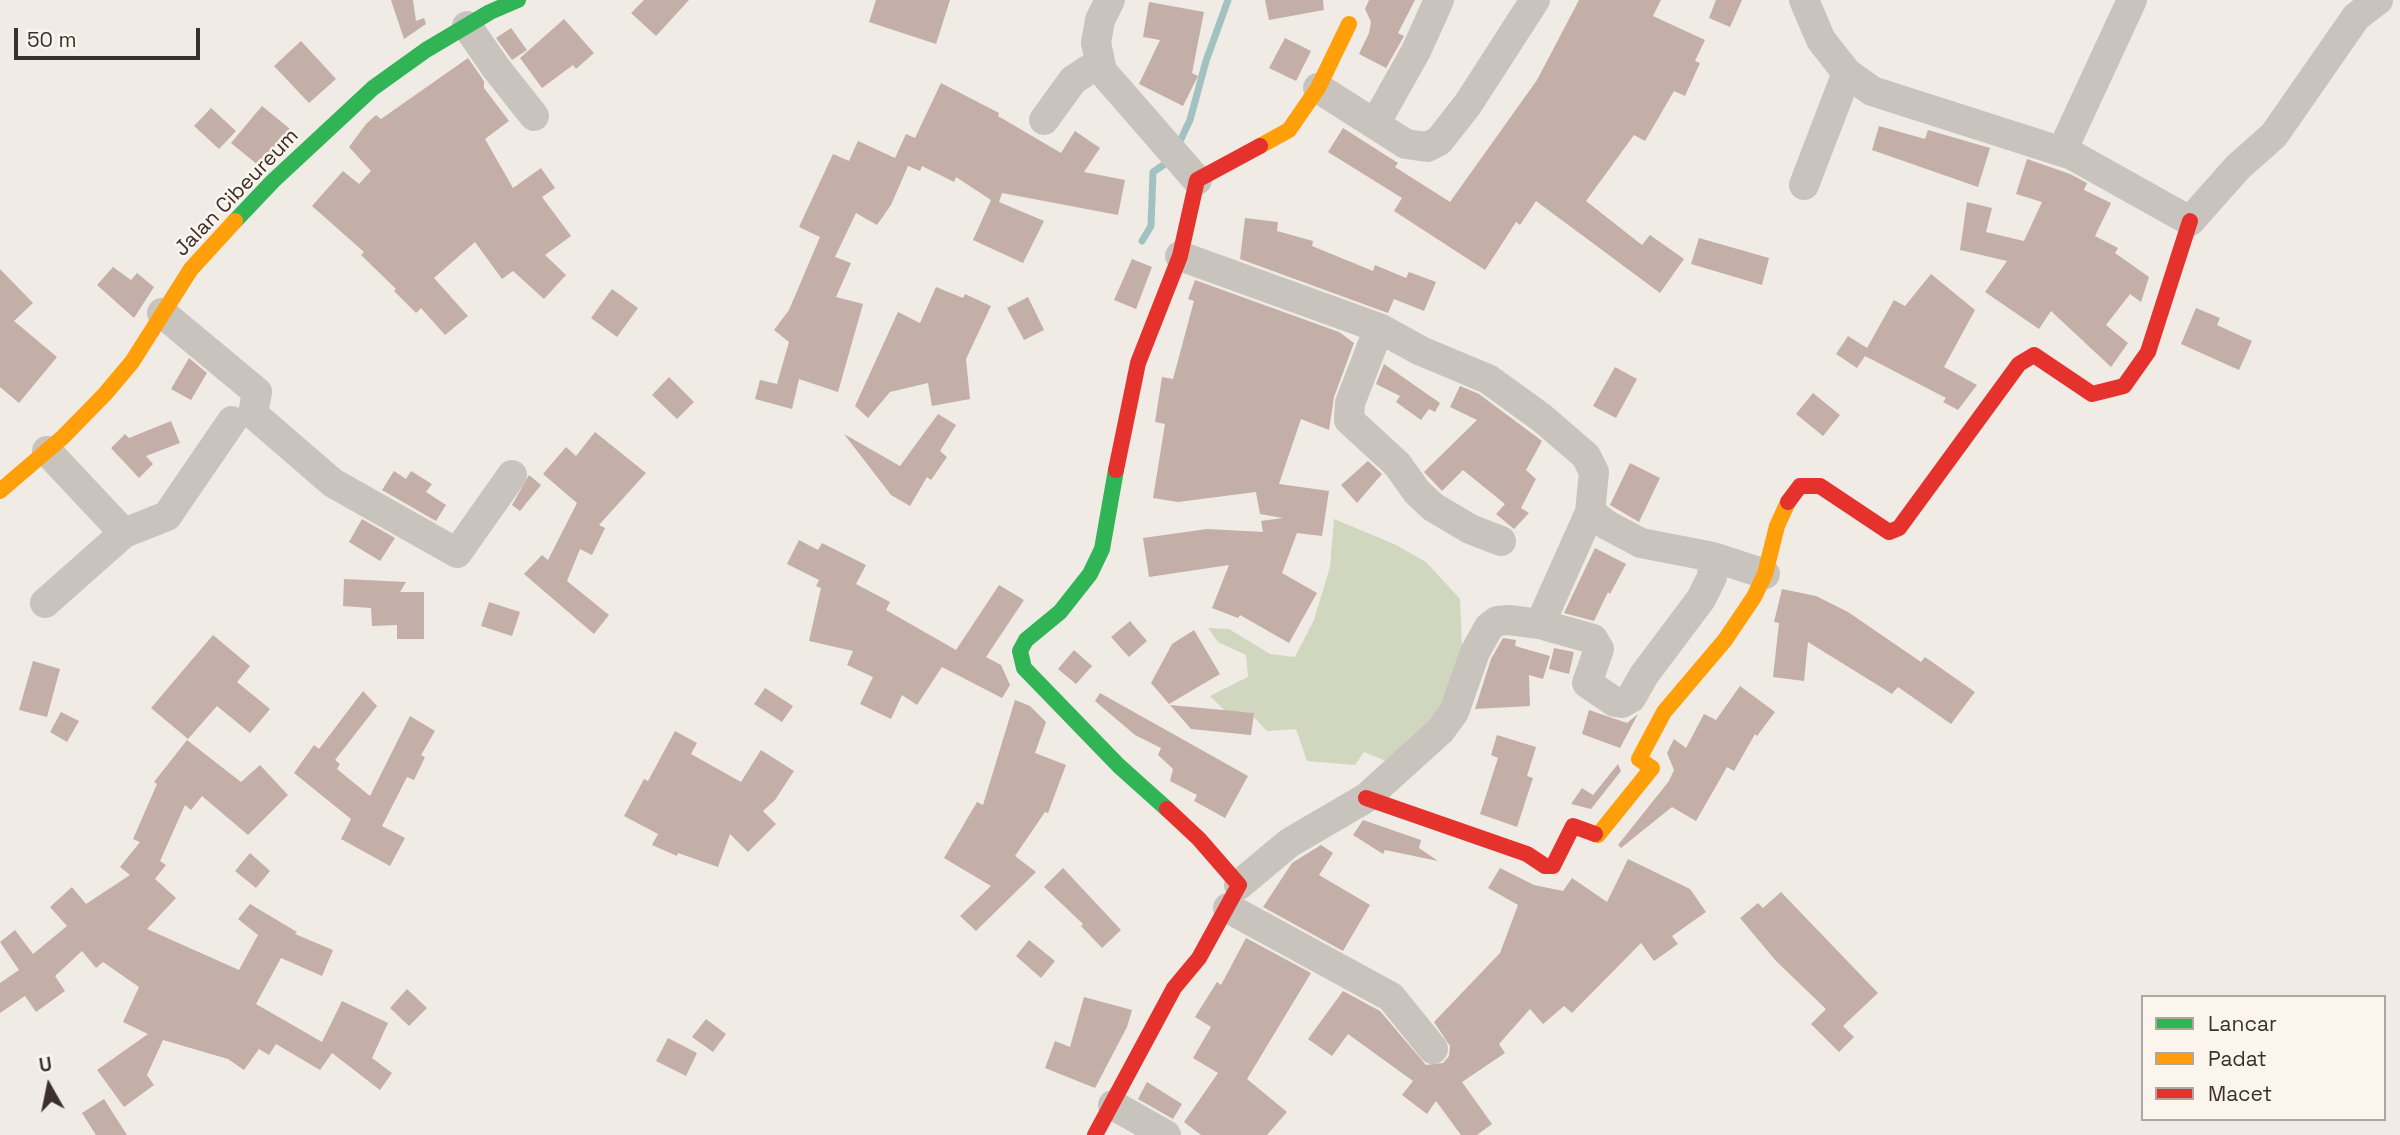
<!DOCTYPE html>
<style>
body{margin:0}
#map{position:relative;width:2400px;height:1135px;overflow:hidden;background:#f0ebe5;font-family:"Space Grotesk",sans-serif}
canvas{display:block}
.legend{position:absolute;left:2141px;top:995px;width:245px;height:126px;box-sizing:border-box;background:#fbf5ee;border:2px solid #aea6a0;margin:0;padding:9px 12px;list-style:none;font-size:21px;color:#3b302b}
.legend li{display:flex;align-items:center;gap:14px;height:35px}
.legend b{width:35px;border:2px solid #aea6a0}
.north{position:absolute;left:14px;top:1051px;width:70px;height:70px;-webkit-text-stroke:5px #fbf5ee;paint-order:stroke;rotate:351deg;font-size:19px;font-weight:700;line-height:28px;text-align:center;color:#3b302b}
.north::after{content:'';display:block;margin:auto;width:24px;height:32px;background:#3b302b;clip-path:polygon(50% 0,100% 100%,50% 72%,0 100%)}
.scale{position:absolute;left:14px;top:28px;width:186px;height:32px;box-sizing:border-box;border:4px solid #3b302b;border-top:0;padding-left:9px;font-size:21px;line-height:24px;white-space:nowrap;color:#3b302b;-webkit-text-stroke:5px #fbf5ee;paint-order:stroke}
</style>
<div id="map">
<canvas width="2400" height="1135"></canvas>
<ul class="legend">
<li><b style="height:9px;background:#30b455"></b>Lancar</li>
<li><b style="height:9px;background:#ff9f0a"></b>Padat</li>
<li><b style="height:9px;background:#e5322d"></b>Macet</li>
</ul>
<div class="north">U</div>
<div class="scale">50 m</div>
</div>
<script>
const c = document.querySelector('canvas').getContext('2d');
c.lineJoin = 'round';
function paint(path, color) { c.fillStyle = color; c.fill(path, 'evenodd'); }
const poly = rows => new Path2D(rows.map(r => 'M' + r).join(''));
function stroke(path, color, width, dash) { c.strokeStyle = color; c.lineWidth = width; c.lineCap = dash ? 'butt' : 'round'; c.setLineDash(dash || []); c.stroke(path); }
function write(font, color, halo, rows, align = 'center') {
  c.font = font + ' "Space Grotesk",sans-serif'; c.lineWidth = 5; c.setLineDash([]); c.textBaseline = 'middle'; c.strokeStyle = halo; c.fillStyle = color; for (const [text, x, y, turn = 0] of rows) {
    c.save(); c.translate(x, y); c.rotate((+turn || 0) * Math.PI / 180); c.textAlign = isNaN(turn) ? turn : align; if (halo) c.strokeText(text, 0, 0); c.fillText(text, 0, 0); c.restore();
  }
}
const green = poly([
 [1334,519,1394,544,1426,562,1460,599,1462,647,1450,714,1398,766,1364,752,1355,765,1307,761,1296,729,1267,731,1249,712,1226,712,1210,696,1248,677,1246,655,1218,642,1208,628,1229,629,1270,654,1295,657,1314,620,1330,567]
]);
const stream = poly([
 [1181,139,1190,120,1206,61,1228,0],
 [1142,241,1151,226,1153,172,1171,160]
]);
const building = poly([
 [391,0,413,0,416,21,424,18,426,24,404,39],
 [644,0,689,0,656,36,631,13],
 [876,0,950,0,936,44,869,22],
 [1265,0,1323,0,1324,10,1269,20],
 [1369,0,1415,0,1398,33,1404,36,1386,68,1359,54,1369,33,1371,22,1365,9],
 [1579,0,1661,0,1653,16,1705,40,1695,61,1700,63,1685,96,1674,91,1645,141,1634,135,1586,201,1642,245,1650,235,1684,259,1660,293,1536,201,1520,225,1516,222,1485,270,1394,211,1402,198,1328,152,1343,128,1398,163,1395,167,1450,202,1537,80],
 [1716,0,1742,0,1730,27,1709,18],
 [1149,2,1204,12,1192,73,1198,76,1183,106,1139,84,1160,40,1143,37],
 [564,19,594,53,576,69,573,65,542,88,520,58],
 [511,28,527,50,512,60,496,38],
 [1285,38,1311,51,1296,81,1269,68],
 [301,41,336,79,309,103,274,66],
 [468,58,484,81,484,88,509,121,485,139,513,188,541,168,555,188,542,197,571,236,545,255,566,275,544,299,513,271,502,279,475,242,434,278,468,316,445,335,421,308,416,313,394,291,396,289,361,255,364,252,312,206,343,171,359,184,371,171,349,147,366,124,376,115,381,119],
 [941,83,999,113,998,116,1061,153,1075,131,1100,148,1084,172,1125,180,1118,215,1002,193,999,202,1044,221,1023,263,973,240,991,200,956,177,954,182,922,166,920,171,908,166,891,205,877,225,856,213,835,257,851,263,836,297,863,304,838,392,799,379,792,409,755,399,760,380,777,384,789,342,774,330,789,310,820,237,799,227,833,154,849,161,858,141,895,158,906,134,915,138],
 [262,106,290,129,258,165,231,143],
 [211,108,236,131,219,149,194,126],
 [1879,126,1925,139,1928,130,1990,148,1978,187,1872,150],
 [2027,159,2070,174,2087,183,2084,190,2111,203,2095,236,2118,248,2115,253,2149,277,2141,302,2130,294,2106,325,2128,343,2111,367,2051,311,2039,329,1985,292,2007,261,1960,250,1967,202,1992,208,1986,232,2024,241,2042,202,2016,194],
 [1245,218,1278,222,1277,231,1313,241,1312,246,1373,271,1375,265,1406,278,1409,272,1436,282,1424,311,1394,299,1388,313,1240,259],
 [1699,238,1769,258,1762,285,1691,264],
 [1132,259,1152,267,1136,309,1114,300],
 [113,267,131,280,137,273,154,287,134,318,97,285],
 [0,269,33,303,14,321,57,357,19,403,0,387],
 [1931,274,1975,310,1944,367,1977,385,1958,410,1943,402,1946,398,1865,356,1857,368,1836,354,1848,336,1867,348,1894,300,1905,306],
 [1195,280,1339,332,1354,343,1334,397,1329,430,1301,419,1279,484,1329,491,1322,536,1297,533,1282,573,1317,593,1289,643,1240,615,1238,618,1212,608,1229,565,1149,577,1143,538,1207,529,1263,532,1261,521,1283,518,1260,514,1256,492,1178,502,1153,498,1165,424,1155,422,1162,377,1173,379,1194,301,1188,299],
 [936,287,963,298,965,294,991,306,966,359,970,399,932,406,928,383,890,392,868,418,855,406,898,312,920,323],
 [612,289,638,308,617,337,591,318],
 [1028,297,1044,330,1024,340,1007,308],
 [2196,308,2220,318,2217,325,2252,341,2239,370,2181,344],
 [189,358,207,373,191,400,171,389],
 [1384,364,1440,403,1435,412,1429,409,1421,420,1396,402,1400,396,1376,384],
 [1615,367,1637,379,1616,418,1593,406],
 [669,377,694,402,677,419,652,395],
 [1460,386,1479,394,1542,441,1526,470,1536,479,1521,508,1529,513,1514,529,1496,514,1505,504,1463,470,1442,491,1424,472,1477,420,1450,407],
 [1813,393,1840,415,1823,436,1796,414],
 [938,414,956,425,940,451,947,457,931,480,927,477,910,506,891,495,844,434,900,466],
 [171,421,180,443,146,456,153,464,139,478,111,448,125,434,129,438],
 [595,432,646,473,599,525,605,528,592,555,580,549,567,581,609,615,594,634,524,574,542,555,548,560,577,503,543,474,566,447,576,456],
 [1368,461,1382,474,1357,503,1341,485],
 [1630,463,1660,478,1639,522,1610,505],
 [394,471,406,479,411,471,432,484,426,492,446,505,436,521,382,490],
 [529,475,541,485,520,511,512,505],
 [362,519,395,538,380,561,349,542],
 [799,540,818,550,822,543,866,565,856,584,890,602,886,610,956,650,999,585,1024,600,986,657,1001,665,1010,685,1002,698,942,667,917,705,902,695,891,719,860,704,873,677,847,665,853,651,809,641,821,588,816,586,819,580,787,564],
 [1595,548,1626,564,1610,594,1608,592,1594,621,1564,613],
 [344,579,406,582,400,592,424,592,424,639,397,639,397,625,372,626,371,608,343,606],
 [1782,589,1816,596,1848,612,1921,662,1925,657,1975,692,1951,724,1898,687,1892,694,1808,642,1804,681,1773,677,1779,623,1774,622],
 [489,602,520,612,512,636,481,626],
 [1130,621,1147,641,1129,657,1111,637],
 [1194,630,1220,674,1169,704,1151,683,1172,644],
 [213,635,250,666,237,682,270,709,250,733,217,706,188,739,151,708],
 [1503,638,1516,640,1515,646,1550,656,1543,679,1529,675,1530,706,1475,709,1491,659],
 [1554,648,1574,652,1569,674,1549,669],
 [1074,650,1092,666,1076,684,1058,669],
 [33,661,60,669,47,717,19,710],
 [1740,686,1775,712,1757,736,1755,734,1734,771,1727,767,1696,821,1672,807,1621,848,1618,845,1669,781,1674,770,1667,753,1674,739,1686,748,1704,714,1716,720],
 [765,688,793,706,782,722,754,704],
 [363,691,377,706,335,760,340,764,337,769,370,796,410,716,435,731,421,755,425,757,414,780,407,777,382,826,405,838,390,866,341,839,351,819,294,773,314,745,319,749],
 [1100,693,1248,776,1225,818,1194,801,1197,795,1170,781,1173,769,1158,755,1161,748,1135,735,1095,701],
 [1015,700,1030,706,1046,722,1035,753,1066,765,1048,813,1045,812,1015,856,1036,872,976,931,960,916,991,886,944,858,977,802,983,805],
 [1170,705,1254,713,1251,735,1191,729],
 [1589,710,1627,723,1638,714,1620,748,1582,734],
 [61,712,79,721,67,742,50,732],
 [675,731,697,743,691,754,741,782,761,750,794,771,775,800,763,811,776,824,748,852,730,834,718,867,678,853,677,856,652,845,658,834,624,816,644,779,648,781],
 [1497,735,1536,747,1527,776,1533,778,1517,827,1480,814,1498,758,1491,755],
 [187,740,241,782,260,765,288,795,248,835,202,796,191,810,185,805,160,861,166,865,155,879,176,898,147,929,239,970,258,935,238,919,250,904,297,932,295,934,333,950,322,976,281,958,256,1004,322,1042,342,1001,388,1023,372,1058,392,1073,380,1090,332,1053,320,1070,276,1044,269,1055,259,1049,244,1070,228,1059,163,1040,147,1075,154,1085,124,1107,97,1070,148,1034,123,1022,139,987,103,962,96,968,82,951,55,976,65,991,36,1012,25,996,0,1013,0,983,19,970,0,942,15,930,33,954,67,926,50,907,72,887,86,904,130,875,120,867,140,842,133,839,157,784,154,782],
 [1618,764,1621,771,1591,809,1571,804,1582,788,1593,795],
 [1363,820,1421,840,1419,848,1438,861,1385,850,1383,854,1353,835],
 [1321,845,1333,853,1319,875,1370,905,1343,951,1263,907,1292,863],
 [250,853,270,871,256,888,235,871],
 [1628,859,1690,889,1706,912,1672,936,1678,944,1654,961,1641,943,1572,1013,1564,1006,1543,1024,1530,1009,1499,1044,1505,1053,1462,1082,1492,1124,1477,1135,1461,1135,1436,1101,1427,1114,1402,1095,1413,1081,1348,1034,1332,1056,1308,1039,1343,991,1380,1011,1426,1065,1443,1063,1449,1056,1450,1046,1434,1022,1500,953,1518,905,1488,888,1500,868,1534,885,1563,891,1572,878,1607,902],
 [1063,868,1121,930,1102,948,1081,926,1083,924,1044,887],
 [1781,892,1878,993,1843,1026,1854,1037,1839,1052,1811,1024,1826,1009,1776,961,1740,918,1758,903,1763,908],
 [1246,938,1311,973,1247,1079,1287,1112,1267,1135,1201,1135,1184,1122,1218,1073,1193,1058,1211,1027,1195,1017,1217,982,1221,985],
 [1029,940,1055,961,1041,978,1016,956],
 [407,989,427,1008,409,1026,390,1008],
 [1084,997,1132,1010,1127,1027,1095,1088,1045,1068,1055,1041,1070,1047],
 [706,1019,726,1034,713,1052,692,1037],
 [668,1038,697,1053,686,1076,656,1061],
 [1147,1082,1182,1104,1173,1119,1138,1099],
 [104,1099,127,1135,96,1135,82,1113]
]);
const street = poly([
 [1110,0,1100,20,1096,43,1102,71,1197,180],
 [1804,0,1821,40,1847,73,1872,91,2072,155,2190,221,2238,167,2274,135,2356,17,2378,0],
 [467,26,496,68,534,116],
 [1318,88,1406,144,1427,147,1439,141,1468,104,1535,0],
 [1044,120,1073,80,1099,63],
 [1375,124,1416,51,1439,0],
 [2062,151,2132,0],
 [1804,185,1847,73],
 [1180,256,1379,328,1421,351,1488,379,1542,418,1586,456,1594,472,1590,512,1607,525,1641,543,1713,557,1765,574],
 [162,313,257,392,253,414,333,483,457,553,512,475],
 [1379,328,1350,403,1349,420,1397,464,1417,492,1433,507,1470,529,1501,541],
 [47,451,124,533,167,516,232,421],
 [1590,512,1540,624,1593,639,1599,649,1587,683,1615,702,1622,703,1631,698,1644,675,1701,599,1712,577,1713,557],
 [45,603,124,533],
 [1239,885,1289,843,1366,798,1440,731,1454,712,1475,652,1489,627,1497,621,1509,620,1540,624],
 [1228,908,1391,997,1433,1049],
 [1113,1105,1166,1135]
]);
const fast = poly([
 [235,221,273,181,373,88,426,50,490,12,518,0],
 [1116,470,1102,549,1090,574,1060,612,1026,640,1020,651,1024,668,1119,766,1167,809]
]);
const slow = poly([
 [1260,146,1289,130,1318,88,1349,24],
 [0,491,63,437,105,394,132,362,191,269,235,221],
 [1595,834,1598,835,1652,768,1639,759,1664,712,1725,640,1754,597,1765,574,1777,526,1788,502]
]);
const jam = poly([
 [1116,470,1138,363,1180,256,1197,180,1260,146],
 [1788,502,1800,486,1820,486,1889,532,1899,528,2019,364,2034,355,2092,394,2124,386,2148,352,2190,221],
 [1366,798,1527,854,1545,866,1553,866,1573,826,1595,834],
 [1095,1135,1174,988,1199,958,1239,885,1199,839,1167,809]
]);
const streetNames = [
 ["Jalan Cibeureum",237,193,-46]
];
paint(green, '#d1d6bf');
stroke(stream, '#a1c2c1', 7);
paint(building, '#c3afa7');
stroke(street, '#c9c3be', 30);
stroke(fast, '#30b455', 16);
stroke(slow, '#ff9f0a', 16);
stroke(jam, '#e5322d', 16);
write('21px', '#3b302b', '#fbf5ee', streetNames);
</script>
